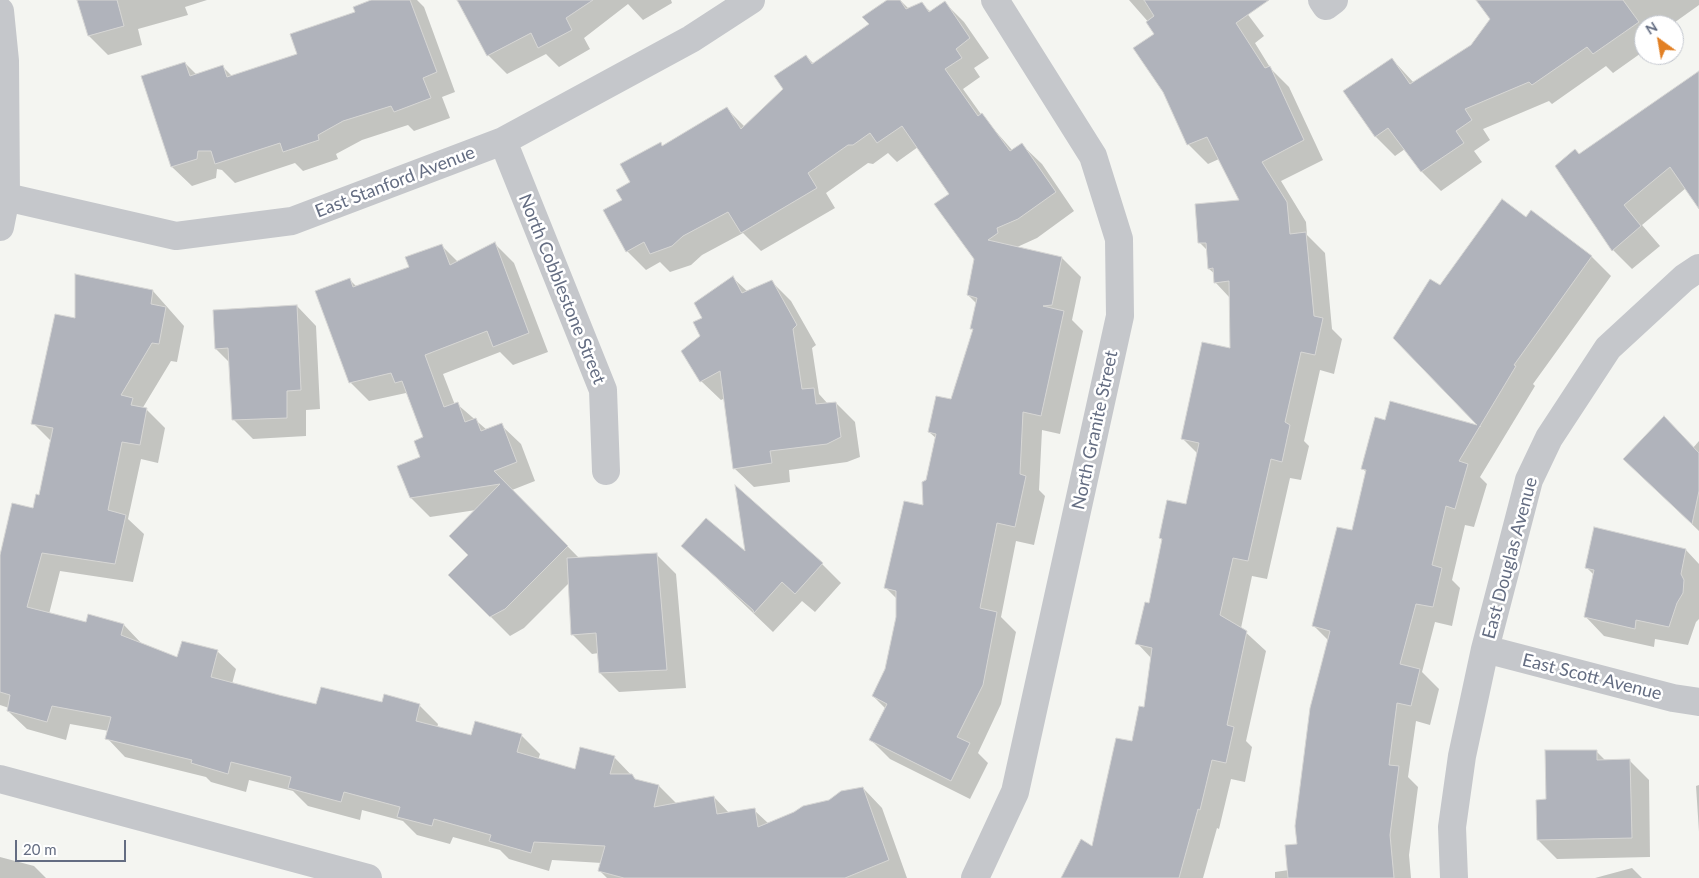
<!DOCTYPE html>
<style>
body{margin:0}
#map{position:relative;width:1699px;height:878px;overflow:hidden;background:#f4f5f1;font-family:Lato,sans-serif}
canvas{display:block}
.north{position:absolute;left:1634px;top:15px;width:50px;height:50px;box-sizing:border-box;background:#fff;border:1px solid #c1c5cd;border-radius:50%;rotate:328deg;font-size:14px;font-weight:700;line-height:20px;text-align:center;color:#646d82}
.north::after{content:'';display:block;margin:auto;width:18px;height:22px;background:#e28024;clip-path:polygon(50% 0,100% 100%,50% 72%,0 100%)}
.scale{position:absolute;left:15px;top:840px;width:111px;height:22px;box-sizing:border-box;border:2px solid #646d82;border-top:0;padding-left:6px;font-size:15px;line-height:18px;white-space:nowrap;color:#646d82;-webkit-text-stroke:4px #fff;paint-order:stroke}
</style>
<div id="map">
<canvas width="1699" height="878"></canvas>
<div class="north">N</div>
<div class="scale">20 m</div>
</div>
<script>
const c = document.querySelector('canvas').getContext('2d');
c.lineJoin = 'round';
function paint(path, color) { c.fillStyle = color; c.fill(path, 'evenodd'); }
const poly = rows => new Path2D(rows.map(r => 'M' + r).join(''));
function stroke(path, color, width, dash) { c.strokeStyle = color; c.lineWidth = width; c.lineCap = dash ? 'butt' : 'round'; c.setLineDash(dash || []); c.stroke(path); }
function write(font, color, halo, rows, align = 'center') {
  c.font = font + ' Lato,sans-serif'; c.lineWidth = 5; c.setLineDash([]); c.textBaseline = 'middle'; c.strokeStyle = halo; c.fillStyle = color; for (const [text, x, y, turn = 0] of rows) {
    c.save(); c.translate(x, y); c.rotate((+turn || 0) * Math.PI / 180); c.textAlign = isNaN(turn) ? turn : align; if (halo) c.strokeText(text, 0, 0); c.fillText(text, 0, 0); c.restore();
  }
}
const shadow = poly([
 [79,0,207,0,185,7,188,15,138,29,142,45,108,55,89,36],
 [375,0,417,0,424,7,455,92,442,97,450,118,414,131,408,125,362,140,336,154,338,159,303,171,295,163,235,183,222,170,217,169,216,178,192,186,172,167,143,77,185,63,197,75,223,67,232,76,298,55],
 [458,0,671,0,672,3,643,20,628,4,584,38,590,49,559,67,546,54,507,74,488,55],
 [889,0,900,0,909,9,922,4,931,12,945,3,964,22,989,58,974,68,980,77,963,89,983,117,1013,151,1022,145,1042,164,1074,211,1037,238,1015,248,1062,258,1081,277,1072,320,1083,331,1060,434,1042,430,1039,490,1045,496,1034,545,1016,541,1001,617,1016,632,1001,704,978,753,988,763,970,799,890,759,871,740,886,709,873,696,886,669,897,617,897,599,886,588,924,507,937,439,929,432,952,401,974,331,971,328,977,304,968,295,975,259,951,194,918,147,897,162,888,153,873,164,868,163,826,193,835,208,761,251,743,233,702,255,691,265,670,272,660,262,646,270,627,251,624,201,632,183,660,144,663,147,727,109,745,127,785,89,806,56,814,64,871,24],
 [1129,0,1237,0,1264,36,1255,43,1271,69,1289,87,1323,160,1281,181,1306,222,1307,235,1325,253,1332,329,1342,339,1334,374,1320,370,1304,441,1309,446,1301,480,1290,478,1267,579,1252,576,1241,628,1266,651,1246,741,1252,747,1245,782,1231,779,1219,829,1217,828,1203,878,1063,878,1093,848,1145,708,1152,659,1137,643,1150,604,1163,541,1160,538,1186,506,1198,454,1182,438,1231,350,1230,298,1215,282,1215,274,1209,269,1208,251,1200,243,1241,201,1219,159,1208,164,1188,144,1158,33],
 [1477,0,1699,0,1699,5,1671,25,1644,25,1644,51,1613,73,1606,66,1552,104,1549,101,1483,129,1490,140,1474,151,1482,162,1441,191,1422,172,1405,149,1395,156,1376,137,1345,91,1392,59,1414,83,1472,46,1491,19],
 [1699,73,1699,202,1686,188,1642,225,1660,246,1632,269,1613,250,1579,155],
 [1531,212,1592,257,1611,276,1533,384,1535,386,1480,477,1487,484,1474,527,1465,525,1452,580,1460,588,1452,626,1435,622,1422,672,1439,689,1430,725,1416,721,1408,777,1418,787,1409,855,1411,878,1275,878,1275,872,1289,870,1298,846,1329,641,1314,626,1353,531,1367,473,1362,468,1386,421,1391,402,1481,427,1395,338,1440,287,1526,219],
 [495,244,514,263,548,352,513,365,500,352,443,374,455,405,457,404,487,430,501,425,521,444,535,481,512,490,580,559,657,555,676,574,686,688,619,692,600,673,599,653,592,654,573,635,569,583,524,628,510,636,449,575,469,555,476,510,430,517,411,498,425,438,409,396,406,393,369,401,350,382,350,280,357,287,410,268,441,245,458,262],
 [733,278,748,292,772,282,791,301,816,345,812,348,819,394,828,404,836,403,855,422,860,457,847,462,789,470,790,482,754,487,734,468,725,398,721,400,701,381,704,318],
 [153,291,184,326,177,362,171,361,142,409,147,410,165,428,158,463,141,459,128,519,144,534,133,582,60,571,49,614,87,623,124,625,142,644,178,658,217,651,236,669,232,684,317,706,383,704,420,706,438,724,437,728,472,737,521,735,540,754,538,760,576,771,614,757,637,781,659,786,677,804,714,797,730,814,754,810,769,824,863,788,882,808,907,878,607,878,600,871,602,863,552,860,549,871,509,859,500,850,453,837,450,844,417,835,403,821,362,810,360,820,308,806,293,791,249,780,246,792,211,782,206,777,125,757,107,738,109,731,70,724,66,740,27,729,8,711,9,708,0,705,0,577,40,496,52,442,33,423,77,319],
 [297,306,316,326,320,409,306,410,306,436,253,439,234,420,230,363,216,349,214,311],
 [1699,441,1699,531,1644,478,1693,448],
 [683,546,822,564,841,583,815,612,802,601,773,632],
 [1686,550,1699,564,1699,619,1696,622,1688,645,1655,639,1654,647,1604,636,1585,616,1594,575,1586,567],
 [1596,751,1606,761,1630,761,1649,780,1650,857,1557,859,1538,840,1547,801],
 [1699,785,1699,832,1696,786],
 [0,857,34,866,46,878,0,878],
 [1632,868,1642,878,1595,878]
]);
const building = poly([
 [77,0,117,0,124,26,88,36,77,0],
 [371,0,410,0,437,72,423,78,431,98,394,112,391,106,343,121,318,135,319,140,283,152,280,143,215,164,211,151,198,151,197,159,171,167,141,76,185,62,190,76,223,65,227,77,297,54,290,34,355,12,353,7,371,0],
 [457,0,593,0,566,18,572,30,538,48,531,33,487,56,457,0],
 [887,0,900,0,906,9,922,2,929,12,945,1,970,38,956,49,962,58,945,69,978,116,982,113,1010,151,1022,143,1056,192,1018,219,997,228,998,233,988,240,1062,257,1052,305,1043,306,1064,311,1041,416,1023,412,1020,474,1026,476,1015,527,997,523,980,608,997,612,983,685,957,737,970,743,951,781,869,740,887,704,872,696,885,669,896,617,896,591,884,588,904,501,923,505,922,482,926,480,936,434,928,432,936,396,951,399,973,329,970,329,977,298,967,295,974,259,934,204,949,194,902,126,877,143,870,133,853,145,848,145,808,173,817,188,741,233,728,212,683,236,672,246,650,254,644,242,626,252,603,210,622,200,616,190,630,182,620,164,661,142,662,146,727,107,741,129,783,89,774,76,806,55,812,64,869,24,862,17,887,0],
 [1144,0,1269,0,1236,23,1265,68,1270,66,1304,140,1262,162,1287,202,1290,234,1306,232,1314,316,1323,318,1315,355,1301,352,1285,422,1290,425,1282,462,1271,459,1248,561,1233,558,1220,615,1247,631,1227,725,1234,727,1226,763,1212,760,1200,810,1198,809,1179,878,1061,878,1081,839,1092,846,1116,738,1132,741,1139,706,1144,707,1152,648,1135,644,1145,602,1149,603,1162,539,1159,538,1167,500,1186,504,1199,443,1181,439,1202,342,1230,348,1229,281,1214,283,1213,268,1208,269,1206,243,1198,243,1195,204,1239,200,1207,137,1187,145,1163,92,1133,48,1154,34,1146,22,1154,16,1144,0],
 [1476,0,1623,0,1639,22,1593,54,1587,47,1532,85,1529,82,1465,109,1472,120,1456,131,1464,143,1421,172,1388,128,1375,137,1343,91,1392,58,1410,84,1471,45,1490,19,1476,0],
 [1699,71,1699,209,1670,167,1624,205,1641,226,1612,251,1555,166,1575,149,1579,154,1699,71],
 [1502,199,1526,217,1531,210,1592,256,1514,365,1516,366,1459,461,1468,464,1455,509,1446,506,1432,565,1442,568,1433,607,1416,604,1400,664,1420,669,1411,706,1397,703,1389,765,1399,766,1390,835,1394,878,1288,878,1285,845,1297,844,1295,826,1310,708,1330,631,1312,626,1337,527,1352,530,1366,470,1361,469,1375,417,1385,420,1390,401,1477,425,1393,338,1430,279,1440,285,1502,199],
 [495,242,529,333,493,347,487,331,425,355,444,407,458,402,465,422,476,418,481,431,502,423,517,462,494,471,568,546,505,609,490,617,448,575,468,555,449,536,500,484,410,498,397,466,420,457,414,441,423,437,402,381,395,383,391,373,349,383,315,291,350,278,353,287,409,267,405,257,442,244,450,265,495,242],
 [75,274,153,290,151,304,166,307,159,344,152,343,121,395,133,398,131,405,147,408,140,445,122,442,108,510,126,515,115,564,42,553,27,607,86,622,88,614,124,624,121,635,177,657,182,641,218,650,211,677,279,695,316,704,321,687,382,702,384,694,420,704,416,721,471,735,475,721,522,734,517,752,575,769,580,747,615,756,610,774,632,774,635,779,659,785,654,807,714,796,717,814,755,808,758,827,794,812,803,806,829,800,841,791,863,787,889,860,845,878,624,878,598,871,605,846,534,842,531,853,489,841,491,835,434,819,432,826,397,817,400,807,344,792,341,802,288,788,291,777,231,762,228,774,191,763,192,760,105,739,111,717,52,706,47,722,7,711,10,695,0,692,0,555,12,503,33,508,36,494,39,495,53,428,31,424,55,314,75,318,75,274],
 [733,276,742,293,772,280,797,325,793,329,802,389,814,388,816,404,836,402,841,437,827,444,770,451,772,463,733,469,720,371,700,382,681,351,700,336,693,322,702,318,694,303,733,276],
 [297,305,301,390,287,391,287,418,232,420,228,348,215,349,213,310,297,305],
 [1664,416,1699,453,1699,491,1692,524,1623,459,1664,416],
 [735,485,823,563,795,594,782,582,754,613,753,610,681,546,706,518,745,551,735,485],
 [1594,527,1686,549,1681,574,1684,580,1683,593,1677,603,1669,627,1636,620,1635,629,1584,617,1594,570,1585,568,1594,527],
 [657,553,667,670,599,673,596,633,571,635,567,558,657,553],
 [1545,750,1597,750,1597,760,1630,759,1632,838,1537,840,1536,800,1546,799,1545,750]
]);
const minor = poly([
 [1322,0,1326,6,1334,0],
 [0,11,5,61,6,197,0,227],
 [503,141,603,390,606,471],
 [6,197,176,236,292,221,503,141,691,39,751,0],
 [1485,649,1673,698,1699,702],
 [0,779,368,878],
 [975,878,1015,792,1120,316,1119,239,1093,156,995,0],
 [1454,878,1452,827,1462,756,1485,649,1529,480,1549,438,1608,348,1684,278,1699,268]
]);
const streetNames = [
 ["East Stanford Avenue",395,182,-21],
 ["North Cobblestone Street",562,289,68],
 ["North Granite Street",1095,430,-78],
 ["East Douglas Avenue",1510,558,-75],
 ["East Scott Avenue",1592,677,14]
];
paint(shadow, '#0003');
paint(building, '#b0b3bb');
stroke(building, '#d6d6d4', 1);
stroke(minor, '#c5c7cb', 28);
write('18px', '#646d82', '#fff', streetNames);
</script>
